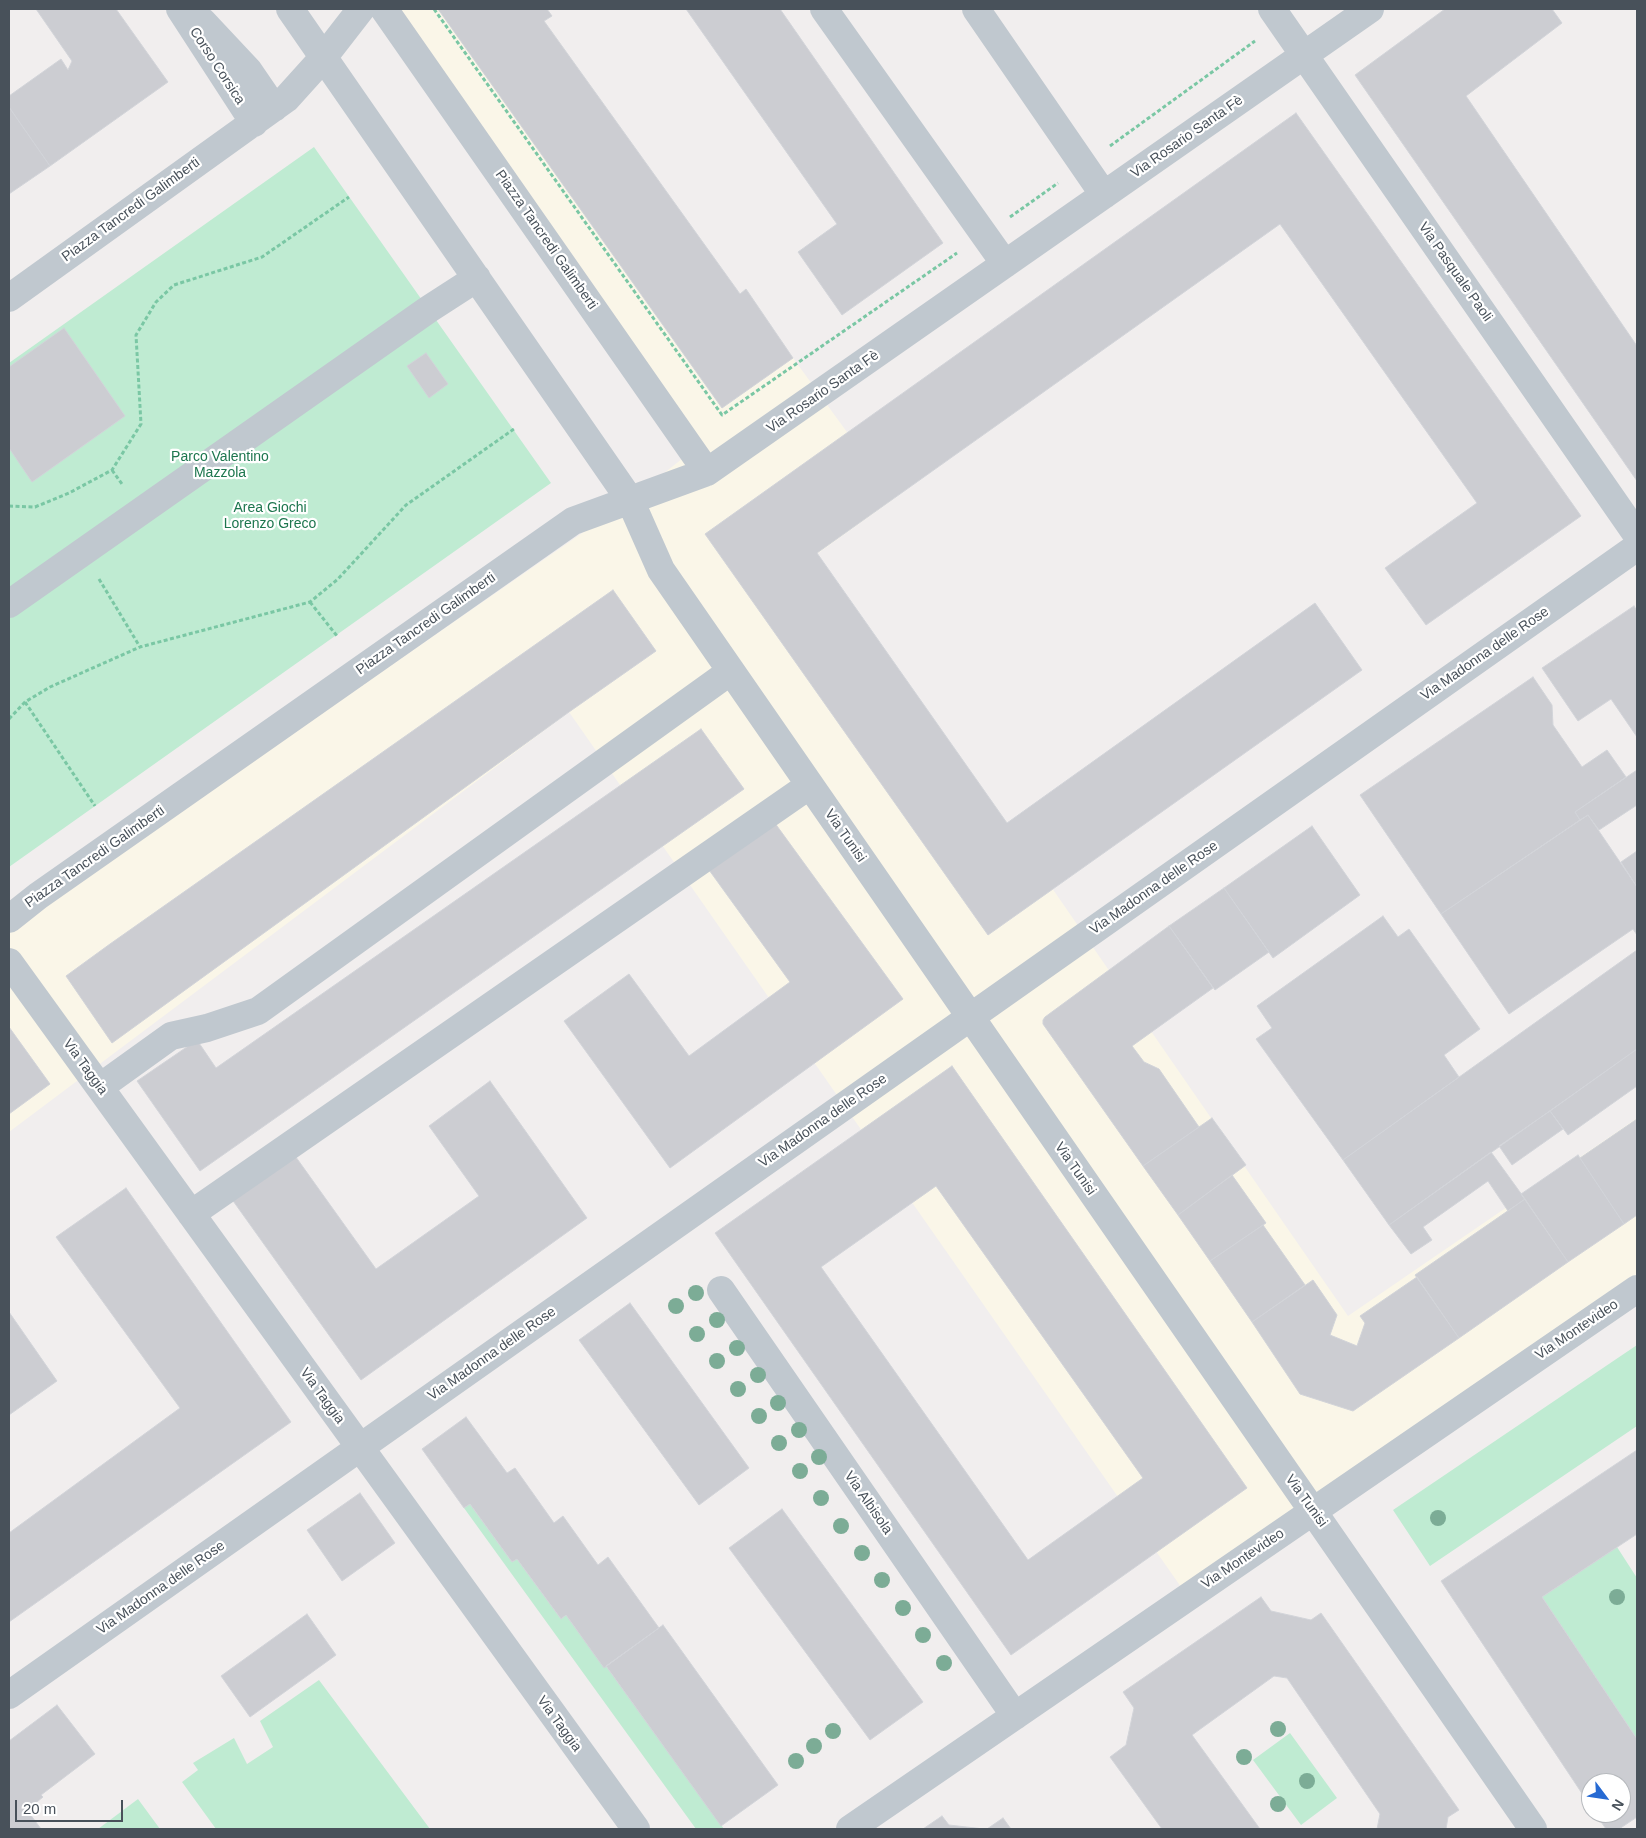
<!DOCTYPE html>
<meta charset="utf-8">
<style>
body{margin:0}
#map{position:relative;width:1646px;height:1838px;overflow:hidden;background:#f1eeee;font-family:Helvetica,sans-serif}
canvas{display:block}
.frame{position:absolute;inset:0;border:10px solid #48515a;pointer-events:none}
.north{position:absolute;left:1581px;top:1773px;width:50px;height:50px;box-sizing:border-box;background:#fff;border:1px solid #b6b9bd;border-radius:50%;rotate:121deg;font-size:14px;font-weight:700;line-height:20px;text-align:center;color:#48515a}
.north::after{content:'';display:block;margin:auto;width:18px;height:22px;background:#266ad3;clip-path:polygon(50% 0,100% 100%,50% 72%,0 100%)}
.scale{position:absolute;left:15px;top:1800px;width:108px;height:22px;box-sizing:border-box;border:2px solid #48515a;border-top:0;padding-left:6px;font-size:15px;line-height:18px;white-space:nowrap;color:#48515a;-webkit-text-stroke:4px #fff;paint-order:stroke}
</style>
<div id="map">
<canvas width="1646" height="1838"></canvas>
<div class="frame"></div>
<div class="north">N</div>
<div class="scale">20 m</div>
</div>
<script>
const c = document.querySelector('canvas').getContext('2d');
c.lineJoin = 'round';
function paint(path, color) { c.fillStyle = color; c.fill(path, 'evenodd'); }
const poly = rows => new Path2D(rows.map(r => 'M' + r).join(''));
function stroke(path, color, width, dash) { c.strokeStyle = color; c.lineWidth = width; c.lineCap = dash ? 'butt' : 'round'; c.setLineDash(dash || []); c.stroke(path); }
function write(font, color, halo, rows, align = 'center') {
  c.font = font + ' Helvetica,sans-serif'; c.lineWidth = 4.5; c.setLineDash([]); c.textBaseline = 'middle'; c.strokeStyle = halo; c.fillStyle = color; for (const [text, x, y, turn = 0] of rows) {
    c.save(); c.translate(x, y); c.rotate((+turn || 0) * Math.PI / 180); c.textAlign = isNaN(turn) ? turn : align; if (halo) c.strokeText(text, 0, 0); c.fillText(text, 0, 0); c.restore();
  }
}
const commercial = poly([
 [384,9,547,9,552,16,544,21,740,294,746,289,793,358,895,498,817,554,1007,823,1348,1316,1637,1118,1637,1289,1188,1597,569,712,9,1132,9,930,630,500,692,451]
]);
const green = poly([
 [314,147,551,483,9,867,9,363],
 [1637,1345,1637,1426,1430,1566,1393,1510],
 [470,1504,512,1562,517,1559,561,1619,566,1615,604,1667,606,1666,724,1829,696,1829,464,1508],
 [1617,1547,1637,1578,1637,1739,1542,1597],
 [319,1680,430,1829,216,1829,182,1782,198,1770,193,1763,234,1738,247,1764,273,1747,260,1721],
 [1290,1733,1337,1798,1301,1825,1253,1760],
 [138,1799,160,1829,98,1829]
]);
const building = poly([
 [36,9,116,9,168,82,50,166,9,107,9,96,61,59,68,70,72,61,36,9],
 [438,9,547,9,552,16,544,21,740,294,746,289,793,358,722,408,438,9],
 [686,9,780,9,943,243,842,315,798,252,837,224,686,9],
 [1445,9,1552,9,1562,23,1466,96,1637,346,1637,481,1355,75,1445,9],
 [9,107,50,166,9,194,9,107],
 [1296,113,1581,516,1426,625,1385,568,1477,503,1280,224,817,553,1007,823,1315,603,1362,670,988,935,705,534,1296,113],
 [64,328,125,416,32,482,9,448,9,367,64,328],
 [426,353,448,384,429,398,407,366,426,353],
 [613,590,656,651,569,712,112,1043,66,976,110,944,613,590],
 [1634,606,1637,611,1637,737,1611,699,1578,721,1542,668,1634,606],
 [1533,677,1552,705,1553,725,1582,767,1607,750,1626,777,1575,812,1580,820,1441,914,1360,795,1533,677],
 [701,729,744,789,200,1171,137,1081,197,1040,216,1068,701,729],
 [1637,770,1637,805,1599,830,1588,815,1580,820,1575,812,1637,770],
 [769,815,903,999,670,1168,564,1021,629,974,689,1056,790,982,704,863,769,815],
 [1588,815,1637,887,1637,935,1633,929,1509,1014,1441,914,1588,815],
 [1312,826,1360,895,1273,958,1224,888,1312,826],
 [1637,851,1637,887,1621,862,1637,851],
 [1224,888,1269,952,1215,990,1169,926,1224,888],
 [1383,916,1398,937,1409,929,1480,1029,1444,1055,1459,1077,1343,1160,1256,1039,1272,1028,1257,1006,1383,916],
 [1169,926,1213,988,1132,1046,1144,1062,1159,1069,1199,1127,1143,1166,1043,1024,1043,1020,1045,1017,1169,926],
 [1637,950,1637,1049,1389,1225,1343,1160,1637,950],
 [9,1027,50,1084,9,1114,9,1027],
 [1637,1049,1637,1086,1568,1135,1550,1111,1637,1049],
 [952,1066,1247,1488,1011,1655,715,1233,952,1066],
 [936,1186,1143,1478,1028,1560,821,1267,936,1186],
 [490,1081,587,1218,361,1380,231,1198,293,1153,376,1269,479,1196,429,1126,490,1081],
 [1550,1111,1563,1129,1512,1165,1499,1146,1550,1111],
 [1212,1118,1246,1165,1178,1215,1143,1166,1212,1118],
 [1637,1119,1637,1215,1624,1224,1580,1158,1637,1119],
 [1491,1152,1525,1199,1508,1211,1488,1181,1423,1227,1432,1240,1411,1254,1389,1225,1491,1152],
 [1578,1155,1624,1224,1568,1262,1521,1194,1578,1155],
 [1232,1175,1266,1223,1210,1261,1178,1215,1232,1175],
 [126,1188,291,1422,9,1622,9,1533,180,1408,56,1237,126,1188],
 [1525,1199,1568,1262,1459,1338,1415,1275,1525,1199],
 [1263,1225,1305,1285,1252,1322,1210,1261,1263,1225],
 [1417,1277,1459,1338,1353,1411,1300,1394,1252,1322,1313,1280,1337,1315,1330,1335,1357,1346,1365,1323,1360,1316,1417,1277],
 [630,1303,749,1468,699,1505,579,1340,630,1303],
 [9,1312,57,1381,9,1415,9,1312],
 [466,1417,507,1473,515,1468,554,1523,563,1516,598,1565,608,1557,659,1628,604,1668,566,1615,561,1619,517,1559,512,1562,470,1504,464,1508,422,1449,466,1417],
 [1637,1450,1637,1534,1542,1597,1637,1739,1637,1817,1619,1829,1606,1829,1595,1813,1621,1813,1621,1783,1591,1783,1591,1807,1441,1581,1637,1450],
 [360,1493,395,1543,342,1581,307,1530,360,1493],
 [782,1509,923,1702,870,1740,729,1548,782,1509],
 [1261,1597,1271,1611,1311,1620,1321,1613,1459,1810,1448,1817,1446,1829,1377,1829,1380,1814,1287,1678,1274,1676,1192,1735,1260,1829,1162,1829,1110,1757,1126,1745,1134,1708,1123,1692,1261,1597],
 [307,1614,336,1655,250,1717,221,1676,307,1614],
 [663,1625,778,1785,721,1826,606,1666,663,1625],
 [57,1705,95,1754,41,1795,43,1797,27,1810,41,1829,9,1829,9,1741,57,1705],
 [942,1816,949,1825,984,1829,923,1829,942,1816],
 [1003,1818,1011,1829,987,1829,1003,1818]
]);
const path = poly([
 [434,9,722,415,957,253],
 [1110,146,1255,41],
 [1010,217,1058,183],
 [112,470,122,484],
 [9,506,35,507,69,493,112,470,141,424,136,335,156,302,174,285,262,257,349,197],
 [99,579,140,647],
 [310,602,337,636],
 [25,702,95,806],
 [9,719,25,702,50,687,140,647,310,602,338,579,406,505,514,429]
]);
const minor = poly([
 [180,9,254,123],
 [290,9,630,500,661,570,1533,1829],
 [384,9,707,472],
 [824,9,1005,264],
 [976,9,1104,195],
 [1272,9,1637,535],
 [203,22,248,70,274,108],
 [9,298,286,99,323,58,361,9],
 [9,604,429,309,477,278],
 [9,919,38,896,573,521,707,472,1370,9],
 [9,962,636,1829],
 [100,1087,171,1036,207,1028,258,1011,731,671],
 [191,1214,810,785],
 [721,1290,1015,1716],
 [9,1695,1637,547],
 [850,1829,1637,1289]
]);
const trees = [
 [696,1293],
 [676,1306],
 [717,1320],
 [697,1334],
 [737,1348],
 [717,1361],
 [758,1375],
 [738,1389],
 [778,1403],
 [759,1416],
 [799,1430],
 [779,1443],
 [819,1457],
 [800,1471],
 [821,1498],
 [1438,1518],
 [841,1526],
 [862,1553],
 [882,1580],
 [1617,1597],
 [903,1608],
 [923,1635],
 [944,1663],
 [1278,1729],
 [833,1731],
 [814,1746],
 [1244,1757],
 [796,1761],
 [1307,1781],
 [1278,1804]
];
const streetNames = [
 ["Corso Corsica",217,66,57],
 ["Via Rosario Santa Fè",1187,137,-35],
 ["Piazza Tancredi Galimberti",131,210,-36],
 ["Piazza Tancredi Galimberti",546,240,55],
 ["Via Pasquale Paoli",1455,272,55],
 ["Via Rosario Santa Fè",823,392,-35],
 ["Piazza Tancredi Galimberti",426,624,-35],
 ["Via Madonna delle Rose",1485,654,-35],
 ["Via Tunisi",845,836,55],
 ["Piazza Tancredi Galimberti",95,857,-35],
 ["Via Madonna delle Rose",1154,888,-35],
 ["Via Taggia",85,1067,54],
 ["Via Madonna delle Rose",823,1121,-35],
 ["Via Tunisi",1075,1169,55],
 ["Via Montevideo",1577,1330,-34],
 ["Via Madonna delle Rose",492,1354,-35],
 ["Via Taggia",322,1396,54],
 ["Via Tunisi",1306,1501,54],
 ["Via Albisola",868,1503,55],
 ["Via Montevideo",1243,1559,-34],
 ["Via Madonna delle Rose",161,1588,-35],
 ["Via Taggia",559,1724,54]
];
const parkNames = [
 ["Parco Valentino",220,457],
 ["Mazzola",220,473],
 ["Area Giochi",270,508],
 ["Lorenzo Greco",270,524]
];
paint(commercial, '#faf6e8');
paint(green, '#bfebd2');
paint(building, '#cccdd2');
stroke(building, '#d2d4d9', 1);
stroke(path, '#7ac7a4', 3, [4, 2.5]);
stroke(minor, '#c0c8cf', 28);
c.fillStyle = '#7cac96';
for (const [x, y] of trees) { c.beginPath(); c.arc(x, y, 8, 0, 2 * Math.PI); c.fill(); }
write('14px', '#48515a', '#fff', streetNames);
write('14px', '#1d764e', '#fff', parkNames);
</script>
